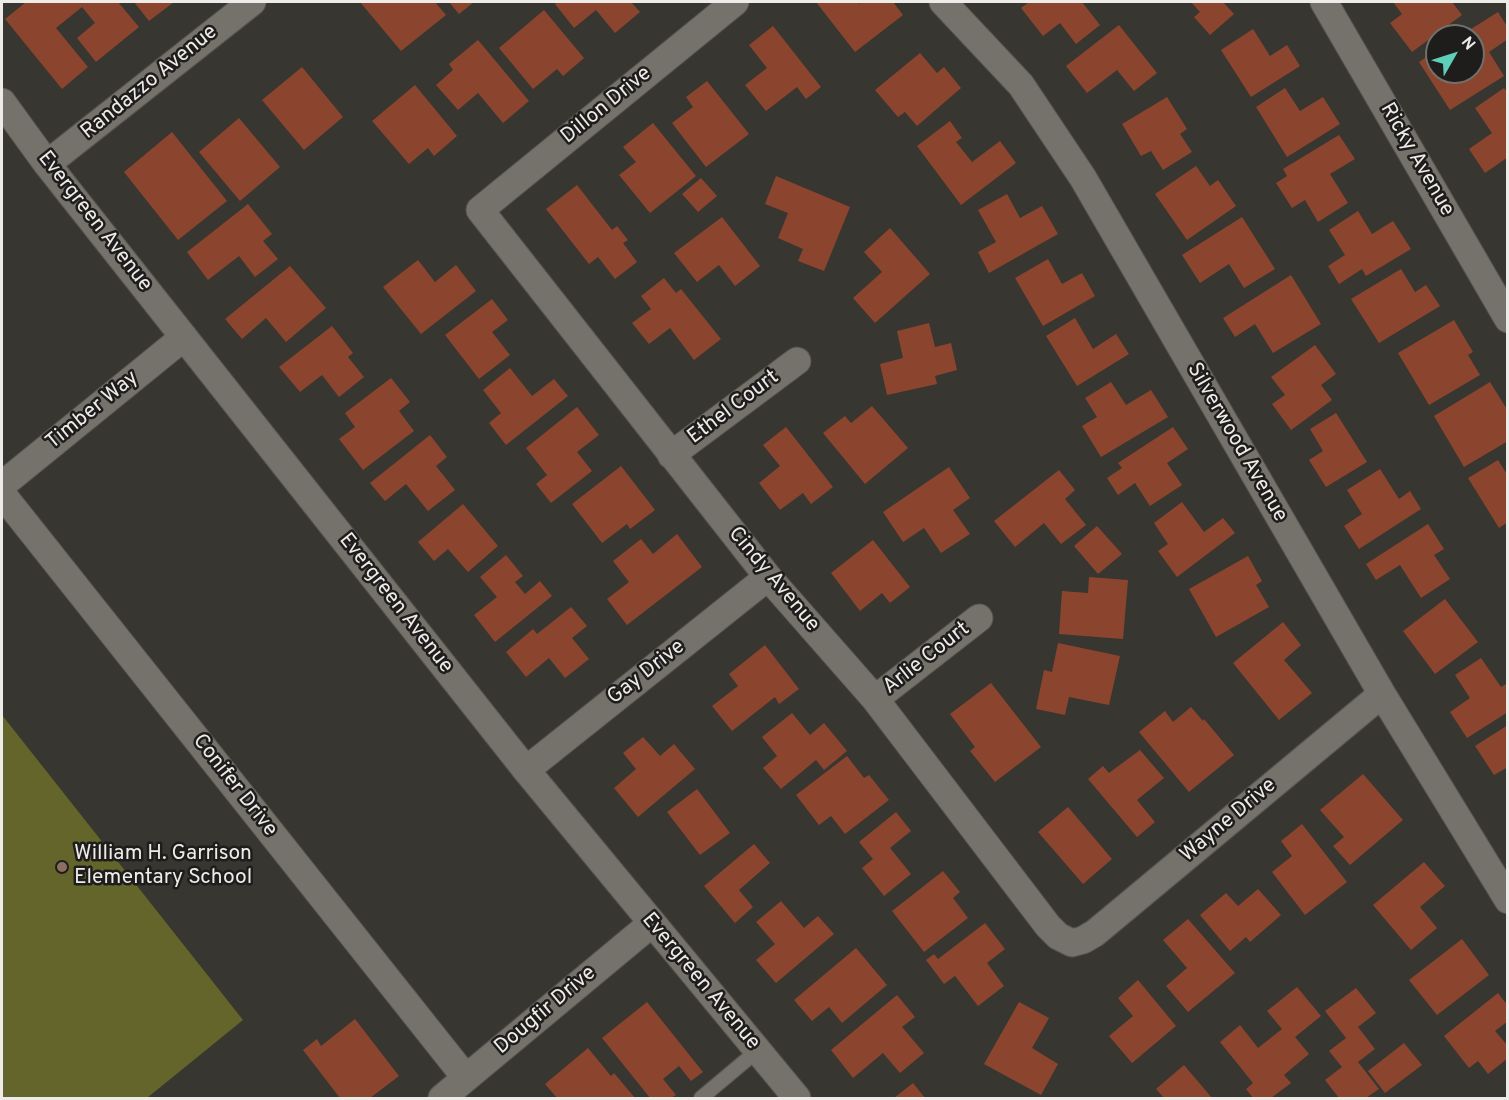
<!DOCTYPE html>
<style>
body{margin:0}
#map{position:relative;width:1509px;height:1100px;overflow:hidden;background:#383630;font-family:Overpass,sans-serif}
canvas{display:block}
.frame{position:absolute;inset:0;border:3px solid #eeece9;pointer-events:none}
.north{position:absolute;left:1425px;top:24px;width:60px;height:60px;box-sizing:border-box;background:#1e1d1b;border:2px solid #71706d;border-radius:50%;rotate:51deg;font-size:16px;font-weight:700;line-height:24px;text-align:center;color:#eeece9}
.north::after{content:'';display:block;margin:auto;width:21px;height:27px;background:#5eceb8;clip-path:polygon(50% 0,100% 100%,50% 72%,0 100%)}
</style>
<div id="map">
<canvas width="1509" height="1100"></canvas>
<div class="frame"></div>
<div class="north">N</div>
</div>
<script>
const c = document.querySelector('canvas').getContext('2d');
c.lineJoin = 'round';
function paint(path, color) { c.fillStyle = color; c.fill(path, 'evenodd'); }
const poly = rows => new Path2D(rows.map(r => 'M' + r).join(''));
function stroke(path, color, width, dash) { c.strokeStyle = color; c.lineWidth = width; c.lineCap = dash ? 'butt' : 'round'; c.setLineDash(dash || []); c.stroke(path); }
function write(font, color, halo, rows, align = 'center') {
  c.font = font + ' Overpass,sans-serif'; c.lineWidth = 5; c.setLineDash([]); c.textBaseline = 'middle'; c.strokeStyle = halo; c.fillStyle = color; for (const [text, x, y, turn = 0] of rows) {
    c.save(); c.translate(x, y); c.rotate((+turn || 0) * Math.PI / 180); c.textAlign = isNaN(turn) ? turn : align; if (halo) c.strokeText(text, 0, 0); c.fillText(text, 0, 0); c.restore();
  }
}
const green = poly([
 [2,715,243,1020,147,1098,2,1098]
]);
const building = poly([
 [26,2,118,2,139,27,96,62,77,38,95,23,82,7,56,28,88,67,62,89,5,19],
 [134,2,174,2,149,21],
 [360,2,435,2,446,15,401,51],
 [449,2,474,2,459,14],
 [558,2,631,2,640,12,615,33,596,10,574,28,555,4],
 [816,2,858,2,859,4,862,2,893,2,903,15,855,52],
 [1029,2,1082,2,1100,25,1076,44,1060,23,1043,36,1021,8],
 [1191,2,1223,2,1234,14,1210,35,1194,17,1200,12],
 [1393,2,1452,2,1462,15,1412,52,1390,23,1402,14],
 [544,10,584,58,563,76,557,69,533,89,499,48],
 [1498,12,1508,28,1508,39,1489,52,1504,76,1450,110,1419,62,1437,50,1437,72,1473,72,1473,36,1460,36],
 [1119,25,1157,73,1134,91,1117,70,1087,93,1066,66],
 [773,26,821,87,806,99,797,87,766,111,745,85,767,68,749,45],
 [1253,29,1270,56,1287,45,1300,66,1251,97,1221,50],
 [478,40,529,101,503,123,478,93,458,110,436,85,453,70,449,64],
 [920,53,937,73,944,67,961,88,917,126,905,112,898,117,875,90],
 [302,67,343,117,304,150,262,100],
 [707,81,749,134,706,167,672,123,693,107,686,97],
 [415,85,457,136,434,156,428,148,409,164,372,121],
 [1285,88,1300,111,1323,97,1340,124,1287,157,1256,107],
 [1504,88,1508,93,1508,157,1485,173,1469,149,1492,133,1475,108],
 [1167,97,1187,129,1180,134,1192,152,1163,170,1151,151,1141,156,1122,124],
 [239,118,280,167,240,201,199,152],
 [950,121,962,138,956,142,972,162,1000,141,1016,163,961,205,917,146],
 [653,123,696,176,650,213,619,175,636,162,623,147],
 [172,132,227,201,178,240,124,172],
 [1339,135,1355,159,1330,174,1348,203,1318,222,1305,200,1292,208,1276,183,1287,176,1283,169],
 [1196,166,1210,186,1218,180,1236,206,1187,240,1155,194],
 [776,176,850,207,824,271,798,261,803,249,778,238,788,213,765,204],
 [701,178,717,196,698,212,682,194],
 [577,185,612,230,617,226,628,240,623,243,637,262,615,279,598,257,589,264,546,209],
 [1007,194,1020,218,1042,206,1058,234,989,273,978,252,996,242,978,210],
 [248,204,272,234,263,241,278,259,255,277,239,256,208,280,187,252],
 [1358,211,1372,234,1393,221,1411,249,1366,276,1362,269,1339,284,1328,266,1345,255,1329,230],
 [722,217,760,266,735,286,719,265,697,282,674,253],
 [1242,217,1275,269,1244,288,1229,264,1200,283,1182,255],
 [890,228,930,274,875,323,853,298,882,272,864,252],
 [1048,259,1062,284,1082,273,1095,296,1043,326,1015,278],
 [418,260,435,282,456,265,476,291,421,334,383,287],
 [290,266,326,308,286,342,266,318,242,339,225,319],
 [1401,269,1415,292,1426,285,1440,306,1379,343,1351,299],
 [1291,275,1321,324,1273,353,1255,324,1235,337,1223,318],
 [664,278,676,293,681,289,721,339,694,360,670,328,649,344,632,323,651,309,641,296],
 [492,299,508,320,492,332,510,355,479,379,445,335],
 [1075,318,1093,349,1116,334,1129,354,1077,386,1046,336],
 [1454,320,1473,352,1468,355,1480,375,1429,405,1398,353],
 [929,323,935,347,951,343,957,370,935,376,937,384,887,395,880,364,903,358,897,331],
 [332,326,353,353,348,357,364,377,339,397,322,375,300,392,279,367],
 [1315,345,1336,374,1321,385,1332,400,1291,430,1272,404,1285,395,1271,377],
 [510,368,532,396,554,379,568,396,506,445,489,423,501,413,483,390],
 [391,378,410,402,399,411,414,431,363,470,339,439,355,427,345,413],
 [1111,382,1126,405,1151,390,1168,417,1101,457,1082,426,1097,417,1085,398],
 [1490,382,1508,411,1508,441,1464,467,1434,416],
 [872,406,908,448,865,484,823,433,845,416,851,423],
 [577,407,599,435,577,452,592,471,551,503,536,484,547,475,526,448],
 [1336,413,1367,462,1326,487,1309,460,1323,451,1310,429],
 [786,427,833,487,811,504,803,493,780,510,759,483,780,466,763,445],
 [1173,427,1188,449,1167,463,1182,485,1150,506,1135,483,1118,495,1107,478,1122,468,1118,463],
 [430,435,447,457,436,466,455,490,428,511,406,484,385,501,370,483],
 [1498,460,1508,476,1508,522,1499,528,1468,478],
 [621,466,655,510,630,529,627,524,602,543,572,504],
 [949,467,970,498,953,510,970,534,941,553,924,528,903,542,883,512],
 [1380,469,1399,499,1410,491,1421,509,1359,549,1344,526,1362,514,1347,490],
 [1059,470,1075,490,1065,499,1086,525,1061,544,1044,523,1015,547,994,521],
 [1182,502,1204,532,1223,518,1235,533,1177,577,1158,551,1168,544,1154,523],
 [463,504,498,546,468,572,448,549,434,561,418,542],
 [1428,524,1444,549,1434,555,1450,579,1421,598,1400,565,1376,580,1366,564],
 [1097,526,1122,554,1098,574,1074,546],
 [677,534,702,567,627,625,607,599,629,582,613,561,641,539,653,554],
 [873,540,910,587,890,603,882,593,860,611,831,573],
 [506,555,523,576,515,582,525,594,540,581,552,596,495,642,474,615,497,597,480,577],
 [1248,556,1262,581,1256,585,1269,607,1216,637,1189,589],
 [1089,577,1128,580,1123,639,1059,634,1062,591,1088,593],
 [1445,599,1478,642,1435,674,1403,631],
 [571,607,587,626,572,638,589,659,565,678,549,658,526,677,506,652,533,629,537,634],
 [1283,622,1301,645,1284,660,1312,693,1279,720,1233,663],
 [1058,643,1120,656,1109,705,1069,697,1065,715,1036,709,1044,670,1052,672],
 [765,645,799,689,779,704,775,697,732,731,712,706,738,686,729,674],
 [1481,658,1501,687,1508,683,1508,712,1467,738,1450,712,1470,698,1455,675],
 [991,683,1041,747,995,782,970,751,975,747,950,714],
 [1191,707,1203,721,1204,719,1234,755,1189,792,1139,732,1165,711,1173,722],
 [792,713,810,735,824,723,847,751,824,770,816,760,781,789,763,768,777,756,762,737],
 [1508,725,1508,767,1494,775,1475,746],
 [643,737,660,756,674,744,695,769,638,817,614,788,636,769,623,753],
 [1140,750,1164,778,1137,800,1155,822,1137,837,1088,779,1103,766,1109,773],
 [847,756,864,778,869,775,889,800,845,834,831,816,819,825,796,795],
 [1363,774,1403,820,1350,865,1333,846,1344,837,1320,810],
 [697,789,730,833,700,855,667,812],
 [1068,807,1112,859,1083,884,1038,832],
 [896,812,911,831,890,848,911,874,884,896,862,868,873,859,859,842],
 [1302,824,1347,882,1305,915,1272,872,1292,856,1281,841],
 [754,844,770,863,739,890,753,907,735,923,704,886],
 [1424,862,1445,886,1420,907,1437,928,1411,950,1373,905],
 [943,871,960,892,953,898,968,918,924,952,892,911],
 [1258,889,1281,915,1250,942,1246,937,1230,951,1200,915,1226,893,1238,906],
 [781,901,804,928,818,916,834,934,776,983,756,960,775,944,756,922],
 [1188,919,1235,973,1188,1012,1166,986,1187,968,1163,940],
 [985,923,1005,949,987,963,1004,986,978,1006,955,976,944,984,926,960,934,954,938,959],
 [1462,939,1489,975,1437,1015,1409,980],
 [856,948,887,985,842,1023,829,1007,812,1021,794,1000],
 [1138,980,1176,1026,1132,1063,1109,1036,1133,1016,1118,998],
 [1297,987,1321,1016,1295,1037,1309,1054,1284,1075,1291,1083,1271,1098,1253,1098,1246,1089,1253,1083,1220,1042,1240,1025,1258,1048,1282,1029,1267,1011],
 [1356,988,1376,1013,1358,1027,1375,1049,1358,1062,1379,1089,1366,1098,1339,1098,1325,1080,1342,1067,1329,1051,1346,1038,1325,1011],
 [1498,993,1508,1006,1508,1021,1495,1031,1508,1046,1508,1058,1488,1074,1478,1061,1469,1068,1444,1036],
 [897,995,915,1017,902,1027,924,1053,900,1073,883,1053,853,1078,831,1050],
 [647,1002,703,1072,691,1081,679,1066,663,1079,676,1095,671,1098,650,1098,602,1038],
 [1019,1002,1049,1018,1032,1048,1058,1064,1041,1095,984,1064],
 [355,1019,399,1076,370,1098,340,1098,303,1050,317,1039,321,1046],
 [1404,1043,1422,1065,1385,1093,1368,1071],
 [588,1048,611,1076,614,1073,635,1098,557,1098,545,1084],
 [1184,1065,1212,1098,1164,1098,1156,1089],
 [913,1083,925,1098,894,1098]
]);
const service = poly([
 [701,1098,757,1051]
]);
const minor = poly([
 [735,2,480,210,768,577,875,699,1048,926,1058,936,1072,943,1083,940,1095,933,1382,694],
 [943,2,1021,85,1083,178,1382,694,1508,900],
 [1324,2,1508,319],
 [2,102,47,164,526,770,797,1098],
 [47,164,252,2],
 [671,455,797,361],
 [2,485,184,337],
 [2,494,466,1078],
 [875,699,979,618],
 [526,770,768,577],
 [442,1098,651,924]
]);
const markers = [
 [62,867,6,"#8d6e63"]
];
const streetNames = [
 ["Randazzo Avenue",150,83,-39],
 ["Dillon Drive",607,106,-39],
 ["Ricky Avenue",1416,160,60],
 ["Evergreen Avenue",94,222,52],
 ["Ethel Court",734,408,-37],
 ["Timber Way",93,411,-39],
 ["Silverwood Avenue",1236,443,60],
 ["Cindy Avenue",773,580,50],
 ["Evergreen Avenue",395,604,52],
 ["Arlie Court",927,659,-38],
 ["Gay Drive",647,673,-38],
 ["Conifer Drive",234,786,52],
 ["Wayne Drive",1229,821,-40],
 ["Evergreen Avenue",700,982,50],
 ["Dougfir Drive",546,1011,-40]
];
const poiNames = [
 ["William H. Garrison",74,855],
 ["Elementary School",74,879]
];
paint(green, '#63652a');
paint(building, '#8b452e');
stroke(service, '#56534e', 16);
stroke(minor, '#56534e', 29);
stroke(service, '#75726c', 14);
stroke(minor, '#75726c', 27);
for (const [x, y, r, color] of markers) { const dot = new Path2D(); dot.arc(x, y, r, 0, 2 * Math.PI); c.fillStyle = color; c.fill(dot); stroke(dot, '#1e1d1b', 2); }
write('21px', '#eeece9', '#1e1d1b', streetNames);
write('21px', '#eeece9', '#1e1d1b', poiNames, 'left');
</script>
